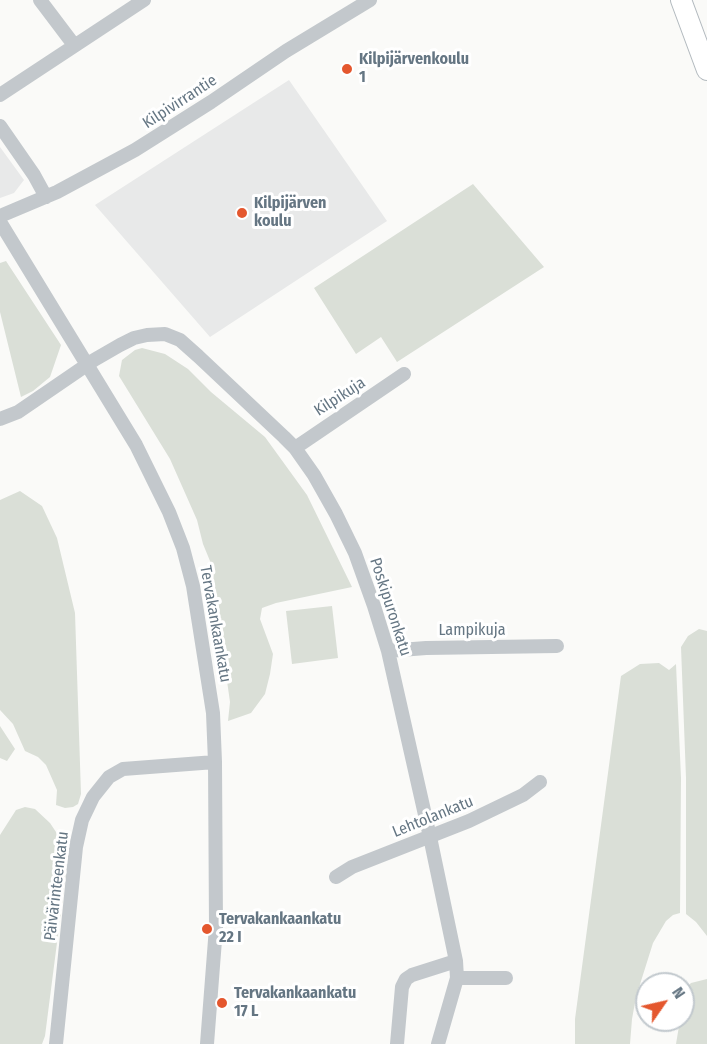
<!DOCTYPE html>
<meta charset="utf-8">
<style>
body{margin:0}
#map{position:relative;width:707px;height:1044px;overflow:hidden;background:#fafaf8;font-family:"Fira Sans Condensed",sans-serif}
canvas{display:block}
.north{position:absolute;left:635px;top:972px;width:60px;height:60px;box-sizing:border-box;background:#fff;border:2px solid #c1c8cd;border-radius:50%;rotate:56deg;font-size:16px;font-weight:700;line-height:24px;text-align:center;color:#657683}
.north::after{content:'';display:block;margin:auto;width:21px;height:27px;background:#e4572e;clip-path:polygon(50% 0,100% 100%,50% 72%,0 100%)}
</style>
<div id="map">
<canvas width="707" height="1044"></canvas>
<div class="north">N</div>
</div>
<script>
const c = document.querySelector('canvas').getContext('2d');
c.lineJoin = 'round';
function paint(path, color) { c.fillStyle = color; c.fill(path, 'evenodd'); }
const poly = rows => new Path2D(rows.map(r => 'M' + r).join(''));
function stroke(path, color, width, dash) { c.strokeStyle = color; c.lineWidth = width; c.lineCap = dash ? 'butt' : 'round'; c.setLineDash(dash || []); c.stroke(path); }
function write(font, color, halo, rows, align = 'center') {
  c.font = font + ' "Fira Sans Condensed",sans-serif'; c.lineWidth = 6; c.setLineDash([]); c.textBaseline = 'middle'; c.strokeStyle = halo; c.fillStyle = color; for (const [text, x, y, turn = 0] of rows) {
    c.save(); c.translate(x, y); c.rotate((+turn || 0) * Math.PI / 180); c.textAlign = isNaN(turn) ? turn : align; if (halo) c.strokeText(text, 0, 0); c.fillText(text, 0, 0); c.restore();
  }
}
const built = poly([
 [289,80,387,221,210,337,95,205],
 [0,147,24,180,14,193,0,198]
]);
const green = poly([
 [473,184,544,267,397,362,381,337,356,354,314,288],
 [6,261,61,345,50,377,33,391,21,397,0,312,0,263],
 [142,348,165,354,188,369,211,392,265,437,307,495,352,587,276,603,262,608,260,619,273,654,270,674,265,694,251,713,228,721,230,702,210,561,203,544,197,520,170,459,119,376,122,360,135,350],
 [20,491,42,506,57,538,75,613,81,794,78,804,73,807,65,808,56,805,57,790,46,765,38,757,25,751,13,724,0,710,0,500],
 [332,606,338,658,292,664,286,611],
 [699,629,707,631,707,936,696,922,686,914,686,778,681,647,688,636],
 [659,663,669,670,676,664,681,778,680,913,673,915,666,921,653,943,636,997,632,1019,630,1044,575,1044,575,1019,621,676,640,664],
 [0,726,15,749,7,761,0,758],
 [25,807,35,809,50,823,62,841,68,857,45,1036,42,1044,0,1044,0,835,16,810],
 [707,979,707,1044,676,1044,680,1020,683,1020,683,995,685,989,691,983]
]);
const street = poly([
 [40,0,74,45],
 [0,95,144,0],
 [0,126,34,175,46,197],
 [0,216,57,192,135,150,211,102,286,51,370,0],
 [0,222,136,445,169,512,183,548,193,586,213,713,215,762,216,927,207,1044],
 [0,419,18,412,94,360,120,345,134,338,147,335,165,334,180,340,198,356,284,437,295,448,314,475,336,514,355,553,374,606,388,651,430,837,456,961,457,978,438,1044],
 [295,448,404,374],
 [388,651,426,648,557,646],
 [336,877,352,867,469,821,523,795,540,782],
 [457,978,506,978],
 [56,1044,76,847,82,820,93,797,109,777,123,769,215,762],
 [397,1044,402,987,406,979,412,975,456,961]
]);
const secondary = poly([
 [681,0,707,70]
]);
const markers = [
 [347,69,6,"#e4572e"],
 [242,213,6,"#e4572e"],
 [207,929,6,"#e4572e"],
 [222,1003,6,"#e4572e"]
];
const poiNames = [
 ["Kilpijärvenkoulu",359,60],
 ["1",359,78],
 ["Kilpijärven",254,204],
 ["koulu",254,222],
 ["Tervakankaankatu",219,920],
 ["22 I",219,938],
 ["Tervakankaankatu",234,994],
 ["17 L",234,1012]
];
const streetNames = [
 ["Kilpivirrantie",180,102,-33],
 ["Kilpikuja",340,397,-33],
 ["Poskipuronkatu",390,607,72],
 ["Tervakankaankatu",215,624,80],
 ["Lampikuja",472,631],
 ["Lehtolankatu",433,817,-22],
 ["Päivärinteenkatu",57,886,-83]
];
paint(built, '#e8e9e9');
paint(green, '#dadfd7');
stroke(secondary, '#b3babf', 22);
stroke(street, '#c3c8cc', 14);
stroke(secondary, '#fff', 20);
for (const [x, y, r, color] of markers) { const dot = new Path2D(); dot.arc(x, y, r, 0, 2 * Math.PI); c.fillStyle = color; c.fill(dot); stroke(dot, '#fff', 2); }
write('bold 16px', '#657683', '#fff', poiNames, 'left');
write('16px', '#657683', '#fff', streetNames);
</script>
